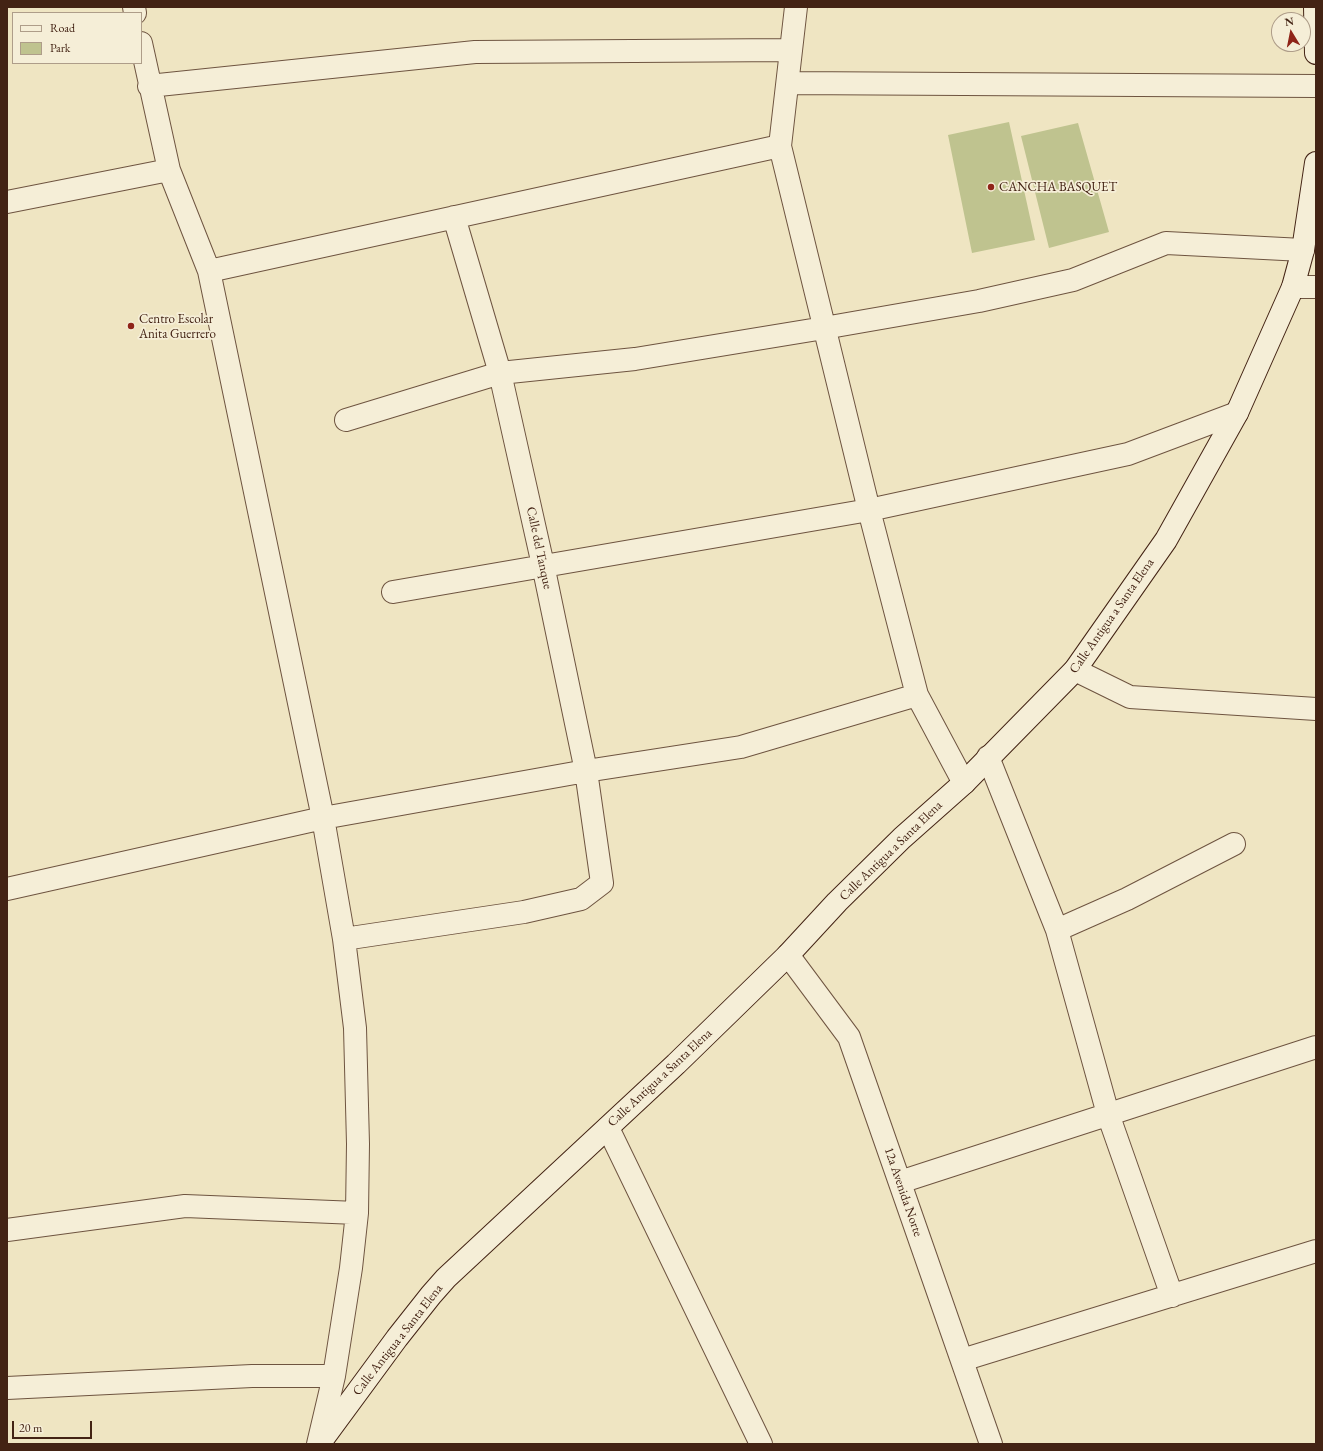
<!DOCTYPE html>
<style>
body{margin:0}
#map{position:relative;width:1323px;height:1451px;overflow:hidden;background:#efe5c2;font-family:"EB Garamond",serif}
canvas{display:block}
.frame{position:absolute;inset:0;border:8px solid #432314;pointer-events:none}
.legend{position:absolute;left:12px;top:12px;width:130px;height:52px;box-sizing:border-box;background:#f5eed7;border:1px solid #ae9d89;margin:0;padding:5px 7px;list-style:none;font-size:12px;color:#432314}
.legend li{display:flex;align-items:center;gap:8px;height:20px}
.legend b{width:20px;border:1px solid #ae9d89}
.north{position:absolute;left:1271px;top:12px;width:40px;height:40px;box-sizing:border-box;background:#f5eed7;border:1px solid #ae9d89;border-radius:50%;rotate:350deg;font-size:11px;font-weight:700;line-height:16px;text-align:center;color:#432314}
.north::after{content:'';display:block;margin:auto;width:14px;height:18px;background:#8f2418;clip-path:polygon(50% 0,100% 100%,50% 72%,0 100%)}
.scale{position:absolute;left:12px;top:1421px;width:80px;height:18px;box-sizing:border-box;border:2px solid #432314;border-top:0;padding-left:5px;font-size:12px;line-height:14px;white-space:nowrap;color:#432314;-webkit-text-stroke:3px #f5eed7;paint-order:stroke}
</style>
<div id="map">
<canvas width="1323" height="1451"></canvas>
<div class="frame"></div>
<ul class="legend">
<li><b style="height:5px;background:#f5eed7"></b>Road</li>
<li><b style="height:11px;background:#bfc38f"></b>Park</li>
</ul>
<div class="north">N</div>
<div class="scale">20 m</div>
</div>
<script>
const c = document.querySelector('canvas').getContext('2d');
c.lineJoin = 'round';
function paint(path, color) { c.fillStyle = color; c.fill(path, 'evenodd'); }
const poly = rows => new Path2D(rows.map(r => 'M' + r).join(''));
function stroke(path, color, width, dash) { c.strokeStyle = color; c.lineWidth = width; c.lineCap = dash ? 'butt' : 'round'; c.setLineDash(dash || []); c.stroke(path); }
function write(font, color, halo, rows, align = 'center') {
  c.font = font + ' "EB Garamond",serif'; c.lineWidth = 3.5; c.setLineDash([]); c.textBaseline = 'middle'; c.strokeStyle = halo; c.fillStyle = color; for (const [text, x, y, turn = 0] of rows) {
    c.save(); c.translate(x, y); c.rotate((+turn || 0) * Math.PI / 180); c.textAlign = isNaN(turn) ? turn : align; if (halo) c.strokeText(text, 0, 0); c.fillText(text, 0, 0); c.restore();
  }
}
const green = poly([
 [1009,122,1035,240,972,253,948,135],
 [1078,123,1109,232,1049,248,1021,136]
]);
const street = poly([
 [134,7,135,13],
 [796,7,780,146,869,510,917,695,964,783],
 [141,43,169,170,209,271,323,818,344,939,355,1028,358,1144,357,1213,351,1268,334,1376,318,1444],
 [788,83,1316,86],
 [149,86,475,52,791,50],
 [7,202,169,170],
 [209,271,780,146],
 [1293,287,1316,287],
 [346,420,500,373,635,359,824,328,979,301,1073,280,1166,243,1303,250],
 [393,592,869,510,1128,454,1237,413],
 [1075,670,1130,697,1316,709],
 [988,757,1057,930,1108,1114,1172,1296],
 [7,889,323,818,586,771,741,747,917,695],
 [1057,930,1127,899,1234,844],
 [344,939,524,912,581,899,602,883,586,771,543,565,500,373,454,217],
 [788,955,849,1037,991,1444],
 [608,1128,761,1444],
 [900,1182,1316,1047],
 [7,1230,185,1206,357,1213],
 [962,1360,1316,1251],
 [7,1388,252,1376,334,1376]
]);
const secondary = poly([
 [1315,7,1316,53],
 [319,1444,397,1338,431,1295,446,1278,676,1064,788,955,837,902,902,838,964,783,1075,670,1166,540,1237,413,1293,287,1303,250,1316,163]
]);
const markers = [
 [991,187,4,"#8f2418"],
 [131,326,4,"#8f2418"]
];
const poiNames = [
 ["CANCHA BASQUET",999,187],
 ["Centro Escolar",139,319],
 ["Anita Guerrero",139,334]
];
const streetNames = [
 ["Calle del Tanque",539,548,78],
 ["Calle Antigua a Santa Elena",1112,616,-55],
 ["Calle Antigua a Santa Elena",891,851,-44],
 ["Calle Antigua a Santa Elena",660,1078,-43],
 ["12a Avenida Norte",903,1192,71],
 ["Calle Antigua a Santa Elena",398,1340,-52]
];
paint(green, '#bfc38f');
stroke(street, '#6e5440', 24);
stroke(secondary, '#432314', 24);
stroke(street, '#f5eed7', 22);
stroke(secondary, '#f5eed7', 22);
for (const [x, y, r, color] of markers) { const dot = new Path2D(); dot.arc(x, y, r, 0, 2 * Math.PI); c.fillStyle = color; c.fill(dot); stroke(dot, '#f5eed7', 1.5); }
write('13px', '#432314', '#f5eed7', poiNames, 'left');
write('13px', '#432314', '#f5eed7', streetNames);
</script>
